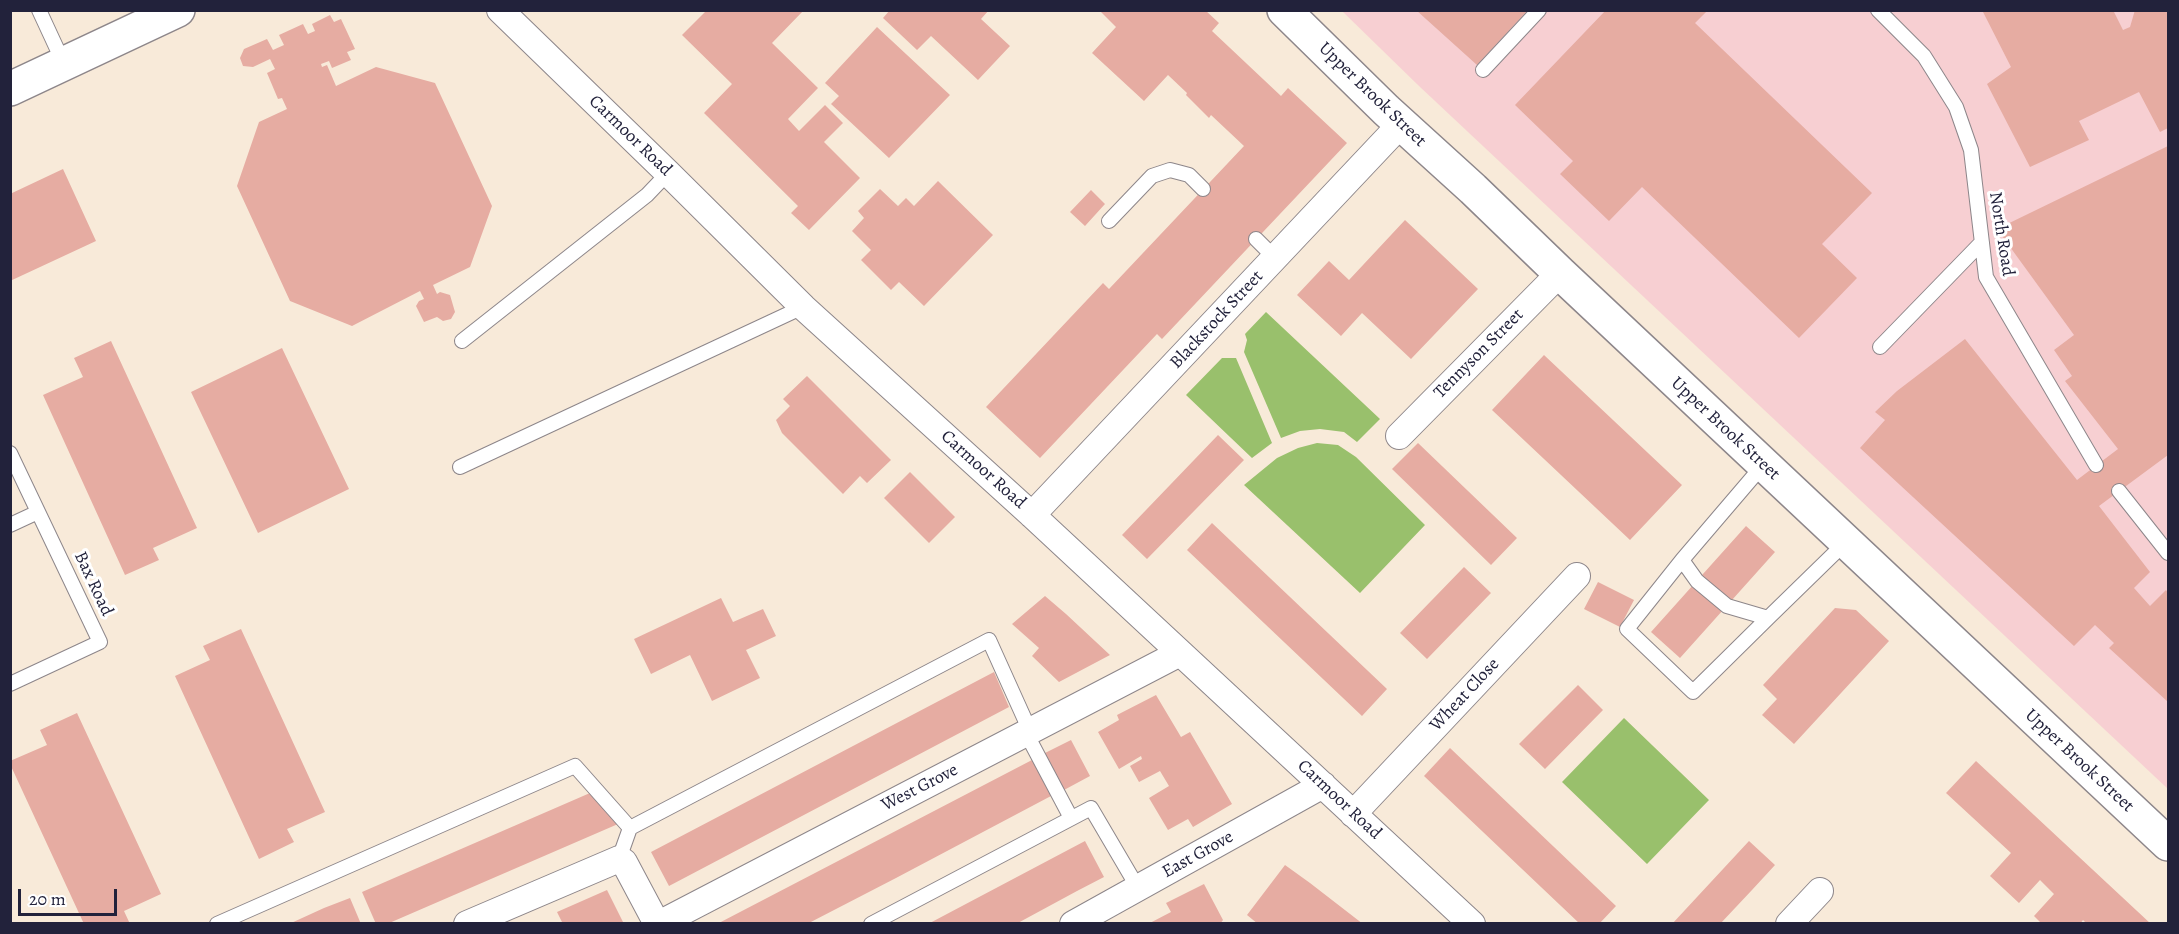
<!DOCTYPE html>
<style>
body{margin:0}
#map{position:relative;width:2179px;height:934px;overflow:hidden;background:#f8ead9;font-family:Alegreya,serif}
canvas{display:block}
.frame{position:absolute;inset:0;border:12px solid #22223b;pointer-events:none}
.scale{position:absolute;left:18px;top:889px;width:99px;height:27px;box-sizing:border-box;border:3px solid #22223b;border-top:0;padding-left:8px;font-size:18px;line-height:21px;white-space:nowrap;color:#22223b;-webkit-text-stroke:4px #fff;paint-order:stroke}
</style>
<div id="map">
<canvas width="2179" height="934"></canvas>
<div class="frame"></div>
<div class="scale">20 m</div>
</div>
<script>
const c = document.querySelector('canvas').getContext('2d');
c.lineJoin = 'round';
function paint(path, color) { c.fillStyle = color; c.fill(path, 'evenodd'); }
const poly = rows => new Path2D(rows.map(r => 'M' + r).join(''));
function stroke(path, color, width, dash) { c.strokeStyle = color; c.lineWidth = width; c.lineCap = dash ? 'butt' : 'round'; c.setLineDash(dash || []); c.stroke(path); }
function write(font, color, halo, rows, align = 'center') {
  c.font = font + ' Alegreya,serif'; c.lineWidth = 6; c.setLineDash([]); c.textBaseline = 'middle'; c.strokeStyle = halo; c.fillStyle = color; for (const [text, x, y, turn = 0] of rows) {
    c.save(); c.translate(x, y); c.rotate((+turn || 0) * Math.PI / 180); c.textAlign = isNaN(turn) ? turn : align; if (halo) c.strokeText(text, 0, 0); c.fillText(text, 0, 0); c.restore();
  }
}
const built = poly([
 [1342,11,2168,11,2168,789,1419,86]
]);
const green = poly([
 [1266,312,1380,419,1357,442,1344,432,1320,429,1300,431,1281,438,1244,352,1247,340,1245,334],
 [1222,358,1236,358,1272,443,1252,458,1186,395],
 [1317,443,1338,445,1356,457,1425,525,1360,593,1244,485,1277,458,1298,448],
 [1624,718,1709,800,1647,864,1562,782]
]);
const building = poly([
 [707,10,804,10,772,43,818,88,788,119,799,131,825,105,843,123,824,142,860,178,809,230,791,213,798,206,704,113,732,84,682,35],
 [890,10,989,10,981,19,1010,46,978,80,931,36,917,50,883,18],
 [1099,10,1205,10,1219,23,1212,31,1281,96,1288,88,1347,143,1162,339,1157,334,1040,458,986,407,1103,283,1109,289,1244,146,1211,115,1209,118,1186,95,1187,93,1168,75,1144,101,1092,53,1116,27],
 [1416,10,1528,10,1477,65],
 [1606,10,1708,10,1695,23,1872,193,1822,244,1857,278,1799,338,1642,187,1609,221,1560,174,1573,161,1515,105],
 [1982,10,2113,10,2123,30,2130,27,2135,10,2168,10,2168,128,2160,132,2139,92,2079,121,2089,140,2030,167,1987,84,2011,67],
 [330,15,334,22,341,19,355,49,347,52,351,60,332,68,329,61,321,64,322,67,327,65,336,86,376,67,435,83,492,206,470,267,433,285,437,294,440,292,450,295,455,312,451,319,443,321,437,317,424,322,416,306,419,301,424,299,420,291,352,326,290,301,237,186,259,122,287,109,282,98,278,99,267,73,275,69,270,59,253,67,243,66,240,58,244,49,267,39,273,50,284,45,279,35,303,24,308,34,315,31,312,24],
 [877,27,950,95,889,158,831,104,839,96,825,83],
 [2168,146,2168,455,2099,506,2150,572,2134,588,2150,606,2166,590,2168,593,2168,702,2109,648,2114,643,2095,625,2074,646,1860,448,1885,420,1875,412,1897,391,1965,339,2077,480,2118,449,2065,381,2072,376,2054,350,2074,335,1997,229],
 [63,169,96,241,10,281,10,194],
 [938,181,993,235,924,306,899,282,891,290,861,260,871,250,852,231,864,218,858,211,880,189,898,206,906,198,914,206],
 [1091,190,1105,204,1085,226,1070,212],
 [1405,220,1478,289,1411,359,1362,313,1341,336,1297,295,1329,261,1349,280],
 [111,341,197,528,153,548,159,560,125,575,43,395,83,377,74,358],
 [282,348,349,489,258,533,191,392],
 [1544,355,1682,485,1630,540,1492,410],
 [807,376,891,460,867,483,860,476,843,494,782,433,776,420,790,406,783,399],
 [1218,435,1244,460,1147,559,1122,535],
 [1418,443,1517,538,1491,565,1392,469],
 [910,472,955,517,929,543,884,498],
 [1212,523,1387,689,1362,716,1187,550],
 [1746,526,1775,552,1680,658,1651,632],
 [1464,567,1491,593,1427,659,1400,633],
 [1598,582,1634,600,1620,627,1584,609],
 [1045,596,1066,614,1110,655,1059,682,1032,656,1039,648,1012,624],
 [721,598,733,622,763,609,776,636,746,650,760,678,712,701,690,655,651,674,634,639],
 [1835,608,1856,610,1889,641,1794,744,1762,715,1777,699,1763,685],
 [241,629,325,812,287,829,294,842,259,859,175,676,210,660,203,646],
 [994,672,1009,707,669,886,651,852],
 [1578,685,1603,710,1545,769,1519,744],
 [1156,695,1181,737,1190,732,1232,804,1193,827,1188,819,1168,830,1149,798,1169,786,1160,771,1139,782,1130,766,1142,759,1141,756,1119,769,1098,732,1119,720,1117,715],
 [77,713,161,894,124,911,130,924,84,924,10,764,10,761,47,745,40,730],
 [1071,740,1090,776,1064,790,1045,753],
 [1450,748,1616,906,1599,924,1580,924,1424,776],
 [1032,760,1051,796,896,878,807,924,717,924],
 [1976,761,2034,815,2151,924,2087,924,2083,920,2080,924,2042,924,2034,916,2054,894,2040,880,2019,903,1990,876,2011,853,1946,793],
 [590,793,618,824,387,924,376,924,362,892],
 [1085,841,1104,877,1077,891,1016,924,928,924],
 [1749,841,1775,865,1752,890,1720,924,1672,924],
 [1285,865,1310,883,1363,924,1258,924,1247,915],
 [1204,884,1223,920,1220,924,1148,924,1171,912,1166,903],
 [607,890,624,924,563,924,557,912],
 [350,898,361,924,289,924,324,908]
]);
const service = poly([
 [39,10,64,64],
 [1878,10,1924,56,1956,107,1971,150,1986,277,2096,465],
 [1483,70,1539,10],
 [1109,221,1152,176,1170,170,1189,175,1203,189],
 [1256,239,1275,258],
 [462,341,647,195,668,173],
 [1880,347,1982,242],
 [10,453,100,642,10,684],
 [1764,464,1682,560,1697,581,1727,606,1768,618,1846,542],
 [460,467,803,307],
 [2119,491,2168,553],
 [10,525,38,512],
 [1682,560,1627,629,1693,692,1768,618],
 [1026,733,1071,818],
 [619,859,630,828],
 [217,924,575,766,630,828,989,640,1030,731],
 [871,924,1091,808,1138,888]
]);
const minor = poly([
 [500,10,668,173,803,307,1032,515,1472,924],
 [1399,436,1560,273],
 [1032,515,1401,124],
 [1353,814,1577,576],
 [467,924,619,859,624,862,657,924],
 [659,924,1180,653],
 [1073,924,1323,785],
 [1789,924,1820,891]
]);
const tertiary = poly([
 [10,89,178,10]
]);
const trunk = poly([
 [1284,10,1386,110,1473,189,1560,273,2168,844]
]);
const streetNames = [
 ["Upper Brook Street",1372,95,44],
 ["Carmoor Road",630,136,44],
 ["North Road",2001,234,81],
 ["Blackstock Street",1217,320,-47],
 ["Tennyson Street",1479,354,-45],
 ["Upper Brook Street",1725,429,43],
 ["Carmoor Road",983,470,42],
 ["Bax Road",93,584,65],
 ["Wheat Close",1465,695,-47],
 ["Upper Brook Street",2079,761,43],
 ["West Grove",920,788,-27],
 ["Carmoor Road",1339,800,43],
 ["East Grove",1198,855,-29]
];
paint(built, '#f7cfd2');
paint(green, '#99c06c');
paint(building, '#e6aca2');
stroke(service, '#8d868a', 16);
stroke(minor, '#8d868a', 28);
stroke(tertiary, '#8d868a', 36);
stroke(trunk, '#8d868a', 36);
stroke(service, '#fff', 14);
stroke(minor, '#fff', 26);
stroke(tertiary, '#fff', 33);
stroke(trunk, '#fff', 33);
write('18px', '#22223b', '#fff', streetNames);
</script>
